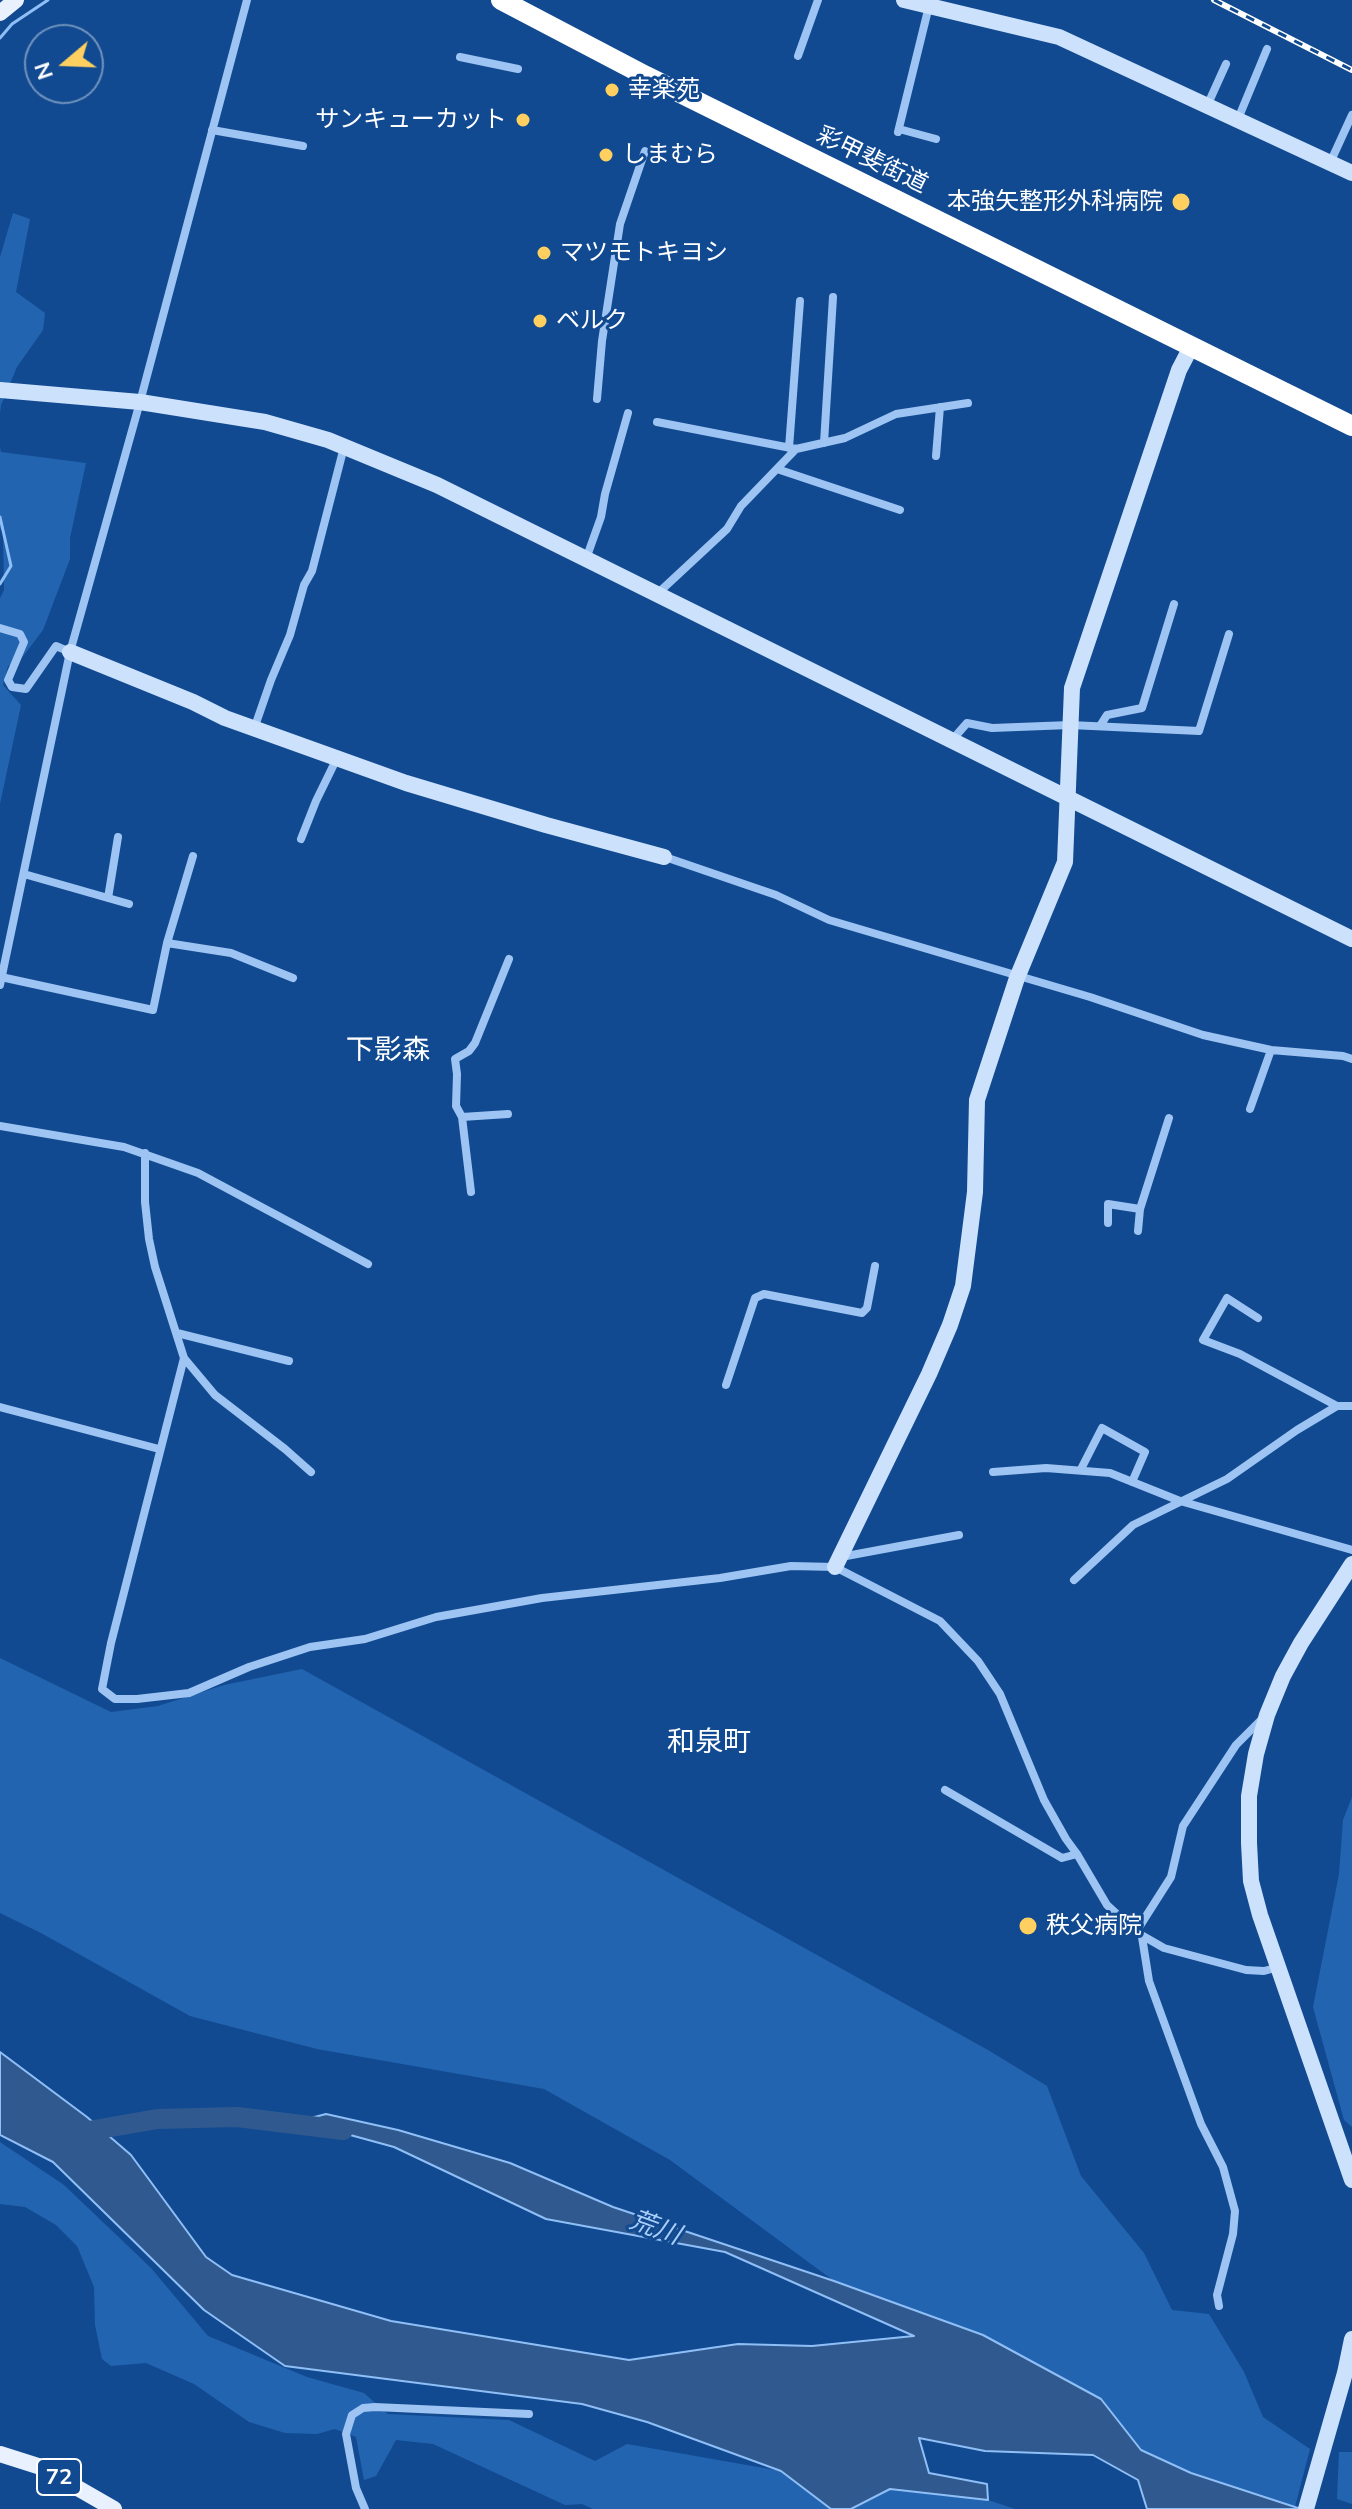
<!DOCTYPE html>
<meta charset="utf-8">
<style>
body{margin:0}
#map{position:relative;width:1352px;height:2509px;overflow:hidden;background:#114a91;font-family:Mulish,sans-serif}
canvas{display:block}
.north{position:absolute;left:24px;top:24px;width:80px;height:80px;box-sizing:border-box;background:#114a91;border:2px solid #7092bd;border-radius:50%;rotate:251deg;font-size:22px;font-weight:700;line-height:32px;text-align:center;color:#fff}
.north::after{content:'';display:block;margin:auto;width:28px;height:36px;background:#ffd05f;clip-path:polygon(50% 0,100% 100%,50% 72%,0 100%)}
</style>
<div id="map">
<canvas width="1352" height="2509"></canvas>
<div class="north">N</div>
</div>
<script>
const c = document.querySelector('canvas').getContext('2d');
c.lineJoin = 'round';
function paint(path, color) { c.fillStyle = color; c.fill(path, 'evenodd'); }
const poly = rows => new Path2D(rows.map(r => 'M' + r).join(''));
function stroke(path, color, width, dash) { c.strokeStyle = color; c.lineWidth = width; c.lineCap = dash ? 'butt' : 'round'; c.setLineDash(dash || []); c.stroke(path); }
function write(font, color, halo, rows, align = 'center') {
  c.font = font + ' Mulish,"Noto Sans JP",sans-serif'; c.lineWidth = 6; c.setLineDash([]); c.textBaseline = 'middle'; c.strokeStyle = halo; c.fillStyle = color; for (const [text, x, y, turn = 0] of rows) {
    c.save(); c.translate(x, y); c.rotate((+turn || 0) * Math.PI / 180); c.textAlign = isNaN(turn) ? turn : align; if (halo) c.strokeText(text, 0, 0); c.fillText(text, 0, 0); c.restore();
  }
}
const green = poly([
 [13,213,30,219,16,292,45,313,43,330,17,367,1,405,0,413,0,257],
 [0,447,1,452,86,463,70,538,70,559,43,630,21,659,8,666,3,685,21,705,0,804,0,598,4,590,3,533,0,528],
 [0,1658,111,1712,158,1706,224,1685,302,1669,988,2050,1047,2086,1081,2176,1144,2253,1172,2310,1209,2314,1244,2372,1263,2417,1310,2449,1295,2507,1191,2473,1141,2450,1101,2399,983,2335,834,2281,670,2160,544,2089,317,2049,190,2016,41,1933,0,1913],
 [1352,1797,1352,2127,1344,2120,1313,2007,1339,1874,1343,1820],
 [0,2142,64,2185,151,2268,208,2336,307,2377,364,2393,388,2414,509,2420,595,2461,627,2444,781,2471,831,2509,593,2509,582,2504,565,2505,433,2444,396,2440,376,2476,364,2480,356,2437,335,2429,317,2434,285,2433,249,2422,194,2384,146,2363,111,2366,102,2359,95,2325,94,2287,77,2246,56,2225,25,2207,0,2204],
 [1339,2452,1352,2452,1352,2504,1337,2499],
 [890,2489,988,2500,1015,2509,851,2509]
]);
const water = poly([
 [0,2052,87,2117,131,2155,206,2257,232,2275,391,2321,629,2360,738,2344,812,2346,914,2336,725,2252,546,2219,394,2147,299,2121,326,2114,398,2130,510,2163,613,2207,834,2281,983,2335,1101,2399,1141,2450,1191,2473,1301,2509,1147,2509,1138,2480,1093,2455,985,2451,919,2438,929,2473,987,2484,988,2500,890,2489,851,2509,831,2509,781,2471,647,2422,582,2404,285,2366,204,2310,53,2162,0,2135,0,2052]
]);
const stream = poly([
 [0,38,12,24,48,0],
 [0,517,11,566,0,584]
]);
const river = poly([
 [77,2133,157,2119,237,2117,343,2130]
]);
const street = poly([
 [798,56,818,0],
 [460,57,518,69],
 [1207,106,1226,64],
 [1238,119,1267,49],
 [899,129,936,139],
 [212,130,303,146],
 [898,132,929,6],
 [1330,163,1352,115],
 [597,399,602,341,620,224,645,151],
 [657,422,796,449,845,438,896,414,968,403],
 [824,443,833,297],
 [789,448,800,301],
 [936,456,940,407],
 [777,469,900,510],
 [586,559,601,517,605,494,628,413],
 [656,595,727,529,741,506,796,449],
 [0,628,20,634,24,642,8,680,12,687,26,689,56,646,70,652],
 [1100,726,1107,715,1142,708,1174,604],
 [254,729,271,680,290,635,304,585,312,571,344,447],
 [953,739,967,723,992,728,1070,725,1199,731,1229,634],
 [301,839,316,801,337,758],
 [665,857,776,895,829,920,1090,997,1203,1035,1271,1050,1343,1056,1352,1059],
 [24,874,129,904],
 [108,898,118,837],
 [167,943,231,953,293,978],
 [1,977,153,1010,167,943,193,856],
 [0,985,70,652,140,402,247,0],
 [1250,1109,1271,1050],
 [462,1117,508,1114],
 [0,1126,124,1147,198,1173,368,1264],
 [145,1153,145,1202,149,1239,155,1267,184,1358,215,1395,285,1449,311,1472],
 [471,1192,462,1117,456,1106,457,1074,455,1059,469,1051,475,1043,509,959],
 [1108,1223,1108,1204,1140,1209],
 [1138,1231,1140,1209,1169,1118],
 [1258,1318,1227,1298,1203,1340,1240,1354,1337,1406],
 [177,1333,289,1361],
 [184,1358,111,1643,102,1689,115,1699,137,1699,189,1693,249,1667,310,1647,365,1639,436,1617,542,1598,720,1578,791,1566,835,1567,940,1621,978,1661,1000,1694,1044,1800,1066,1839,1077,1854,1107,1905,1136,1932,1164,1948,1246,1970,1264,1971,1279,1967],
 [726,1385,755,1298,764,1294,862,1313,867,1308,875,1266],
 [0,1407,159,1449],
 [1081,1469,1102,1428,1145,1452,1132,1482],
 [993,1472,1046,1468,1110,1473,1180,1501,1352,1550],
 [841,1557,959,1535],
 [1074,1580,1133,1525,1227,1479,1297,1430,1337,1406,1352,1406],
 [945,1790,1062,1858,1077,1854],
 [1136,1932,1171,1877,1183,1826,1236,1745,1262,1719],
 [1142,1937,1149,1981,1201,2124,1223,2167,1235,2211,1233,2234,1217,2295,1219,2306],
 [365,2509,356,2488,346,2434,352,2415,363,2408,375,2407,529,2414]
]);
const secondary = poly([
 [904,0,1059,37,1352,173],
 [0,390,140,402,265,422,328,440,437,485,1352,939],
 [70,652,193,702,225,718,406,783,546,825,664,857],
 [1352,1564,1301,1643,1283,1676,1267,1715,1256,1754,1249,1796,1249,1843,1251,1881,1260,1915,1352,2180],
 [835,1567,929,1374,950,1325,963,1286,975,1192,977,1100,1017,978,1065,862,1072,688,1179,370,1191,347],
 [1306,2509,1345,2373,1352,2339]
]);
const primary = poly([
 [0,13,16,0],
 [0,2454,41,2467,114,2509]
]);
const highway = poly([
 [501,0,646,76,1352,426]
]);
const rail = poly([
 [1214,0,1352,70]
]);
const markers = [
 [612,90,8,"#ffd05f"],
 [523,120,8,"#ffd05f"],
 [606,155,8,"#ffd05f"],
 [1181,202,10,"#ffd05f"],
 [544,253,8,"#ffd05f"],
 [540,321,8,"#ffd05f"],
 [1028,1926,10,"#ffd05f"]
];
const shields = [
 [59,2477,44]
];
const shieldNames = [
 ["72",59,2477]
];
const poiNames = [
 ["幸楽苑",628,90],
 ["サンキューカット",507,120,"right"],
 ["しまむら",622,155],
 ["本強矢整形外科病院",1163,202,"right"],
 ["マツモトキヨシ",560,253],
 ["ベルク",556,321],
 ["秩父病院",1046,1926]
];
const streetNames = [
 ["彩甲斐街道",872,160,26]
];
const waterNames = [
 ["荒川",655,2228,20]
];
const quarterNames = [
 ["下影森",388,1051],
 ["和泉町",709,1743]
];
paint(green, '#2364b1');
paint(water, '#305a8f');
stroke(water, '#8fbff6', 2);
stroke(stream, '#8fbff6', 3);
stroke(river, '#305a8f', 20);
stroke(street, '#9dc4f2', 8);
stroke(secondary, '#cce1fc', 16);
stroke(primary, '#e9f1ff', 16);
stroke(highway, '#fff', 20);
stroke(rail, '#fff', 6);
stroke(rail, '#114a91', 3, [9]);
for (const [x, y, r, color] of markers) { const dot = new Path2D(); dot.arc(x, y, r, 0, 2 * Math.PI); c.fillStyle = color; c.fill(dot); stroke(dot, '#114a91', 3); }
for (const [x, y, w] of shields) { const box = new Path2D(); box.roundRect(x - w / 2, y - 18, w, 36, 6); c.fillStyle = '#114a91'; c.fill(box); stroke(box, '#fff', 2); }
write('bold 22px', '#fff', null, shieldNames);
write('24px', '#fff', '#114a91', poiNames, 'left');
write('24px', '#fff', '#114a91', streetNames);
write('italic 26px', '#a9cef9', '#114a91', waterNames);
write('28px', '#fff', '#114a91', quarterNames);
</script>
